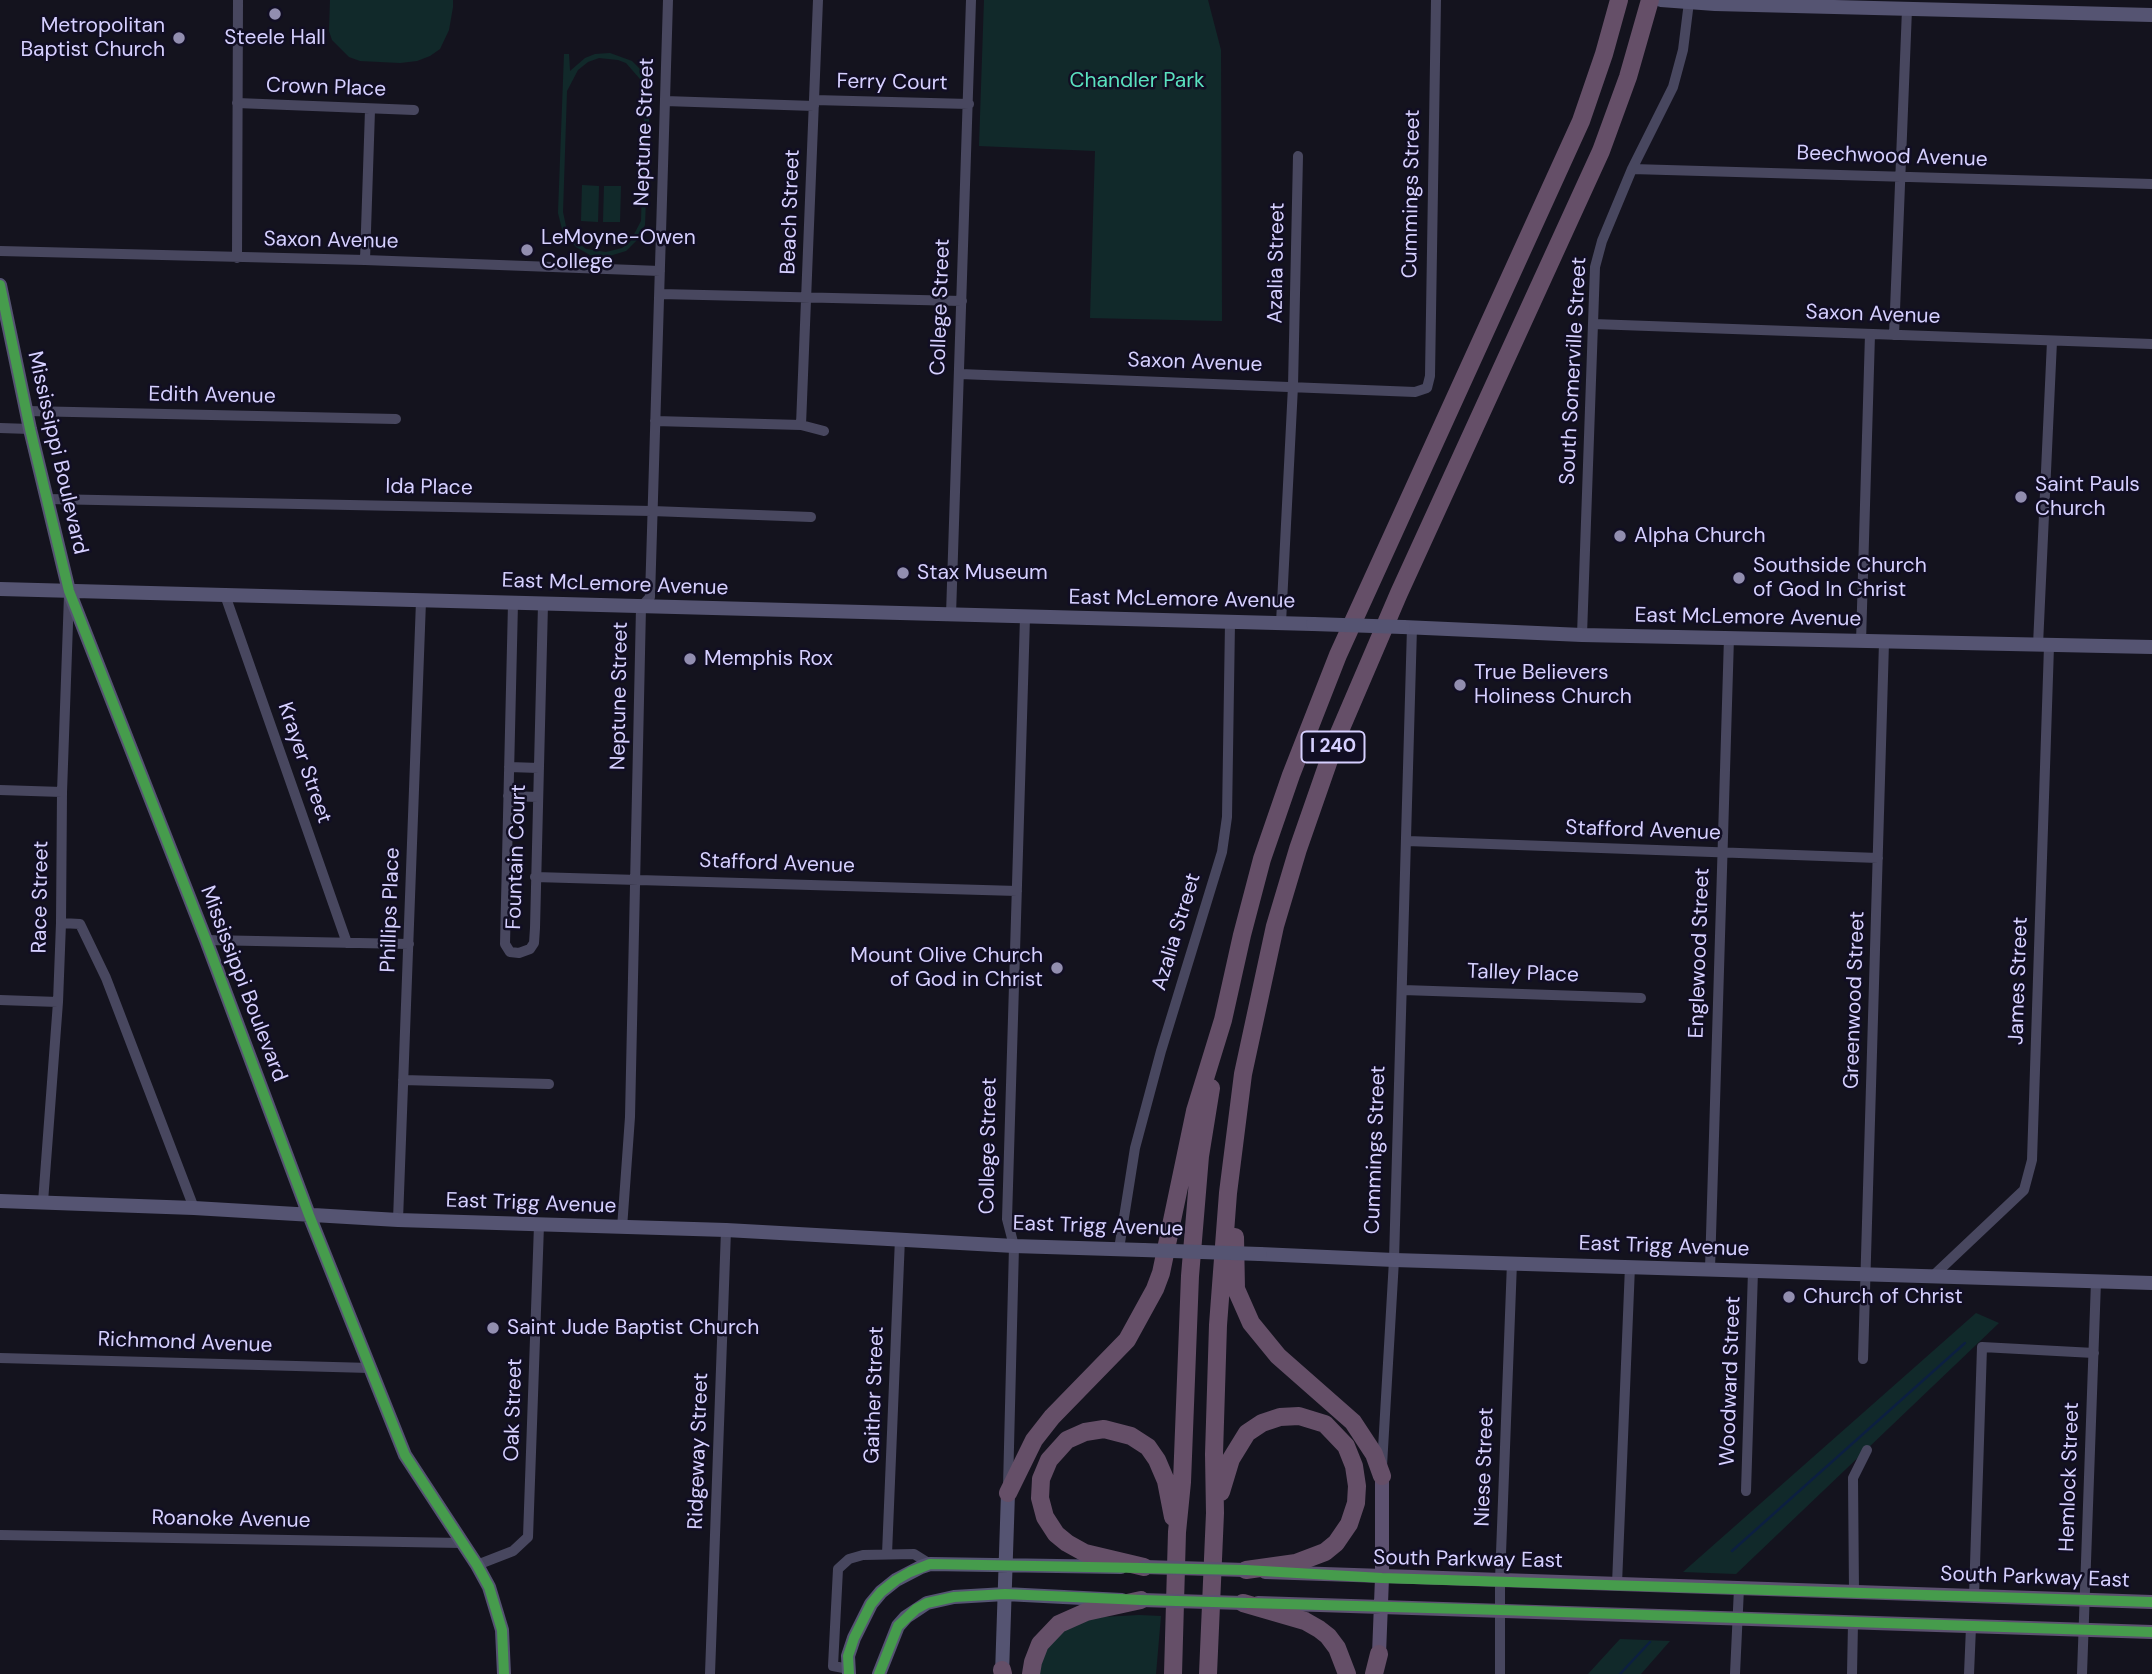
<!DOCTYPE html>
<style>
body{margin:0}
canvas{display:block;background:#14131e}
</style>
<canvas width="2152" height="1674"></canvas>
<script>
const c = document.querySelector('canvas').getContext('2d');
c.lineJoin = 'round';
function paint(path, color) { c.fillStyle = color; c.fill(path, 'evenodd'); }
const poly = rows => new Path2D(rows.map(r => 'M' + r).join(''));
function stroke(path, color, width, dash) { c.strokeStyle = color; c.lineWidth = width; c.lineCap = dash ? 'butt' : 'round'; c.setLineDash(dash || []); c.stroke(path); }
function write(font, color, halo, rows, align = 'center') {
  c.font = font + ' "DM Sans",sans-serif'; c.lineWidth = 5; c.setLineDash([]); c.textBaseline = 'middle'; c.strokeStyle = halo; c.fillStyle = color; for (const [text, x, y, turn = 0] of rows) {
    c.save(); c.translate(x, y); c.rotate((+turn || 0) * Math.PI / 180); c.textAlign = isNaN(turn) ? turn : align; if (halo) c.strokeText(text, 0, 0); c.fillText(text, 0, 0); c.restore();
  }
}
const green = poly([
 [330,0,453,0,453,7,449,30,440,49,430,56,417,61,400,63,360,61,349,57,332,40,329,31],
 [984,0,1208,0,1221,50,1222,321,1090,318,1095,151,979,146],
 [610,53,632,61,640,69,646,77,650,96,645,225,638,239,626,251,606,257,590,255,576,247,563,233,558,213,564,54,569,54,570,71,585,58,595,54],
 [599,58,618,60,626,63,640,79,645,96,641,221,630,242,622,248,606,252,586,249,572,238,567,231,563,212,567,91,578,70,588,62],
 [582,185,599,186,598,222,581,221],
 [604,186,621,186,620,222,603,222],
 [1976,1313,1999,1323,1736,1574,1683,1572],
 [1139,1615,1161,1616,1156,1674,1037,1674,1049,1643,1074,1623,1103,1617],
 [1620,1639,1670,1641,1641,1674,1588,1674]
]);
const stream = poly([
 [1732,1551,1965,1343],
 [1620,1674,1650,1642]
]);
const street = poly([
 [814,100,969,104],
 [665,101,814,106],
 [237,103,414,110],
 [1632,169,2152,184],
 [0,251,365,260,660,271],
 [237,258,238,0],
 [365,260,370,110],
 [660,294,962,301],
 [1593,324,2152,344],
 [1894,335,1907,9],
 [960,374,1415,392,1427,388,1430,376,1436,0],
 [27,411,396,419],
 [655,421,801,425,824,431],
 [801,425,818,0],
 [0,428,30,429],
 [47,499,652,511,811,517],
 [225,595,347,943],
 [513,603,505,944,510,952,519,953,530,949,534,943,535,928,543,604],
 [951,615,971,0],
 [1281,623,1293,386,1298,156],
 [1582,635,1595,267,1602,241,1632,169,1673,87,1683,50,1689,2],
 [1861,642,1870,334],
 [2038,645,2052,341],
 [509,767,539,768],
 [0,790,62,792],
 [508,796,538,797],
 [1407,841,1878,858],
 [535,877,1017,891],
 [61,923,80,924,106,978,194,1208],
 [206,940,409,944],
 [1403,990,1641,998],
 [0,1000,58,1002],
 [403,1080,549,1084],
 [43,1202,58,1002,61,923,62,792,69,595],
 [398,1220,421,601],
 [622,1228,630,1117,641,607,650,597,668,0],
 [1119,1249,1135,1148,1161,1051,1222,852,1227,817,1230,622],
 [1710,1269,1729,637],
 [1933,1276,2024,1190,2032,1160,2049,646],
 [0,1358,370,1368],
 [1863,1359,1884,642],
 [1382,1466,1394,1260,1412,627],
 [1008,1487,1014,1246,1007,1219,1025,617],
 [1746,1491,1753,1271],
 [0,1535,462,1543],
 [887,1554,900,1238],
 [477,1565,513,1551,528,1537,539,1225],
 [1617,1584,1630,1266],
 [1854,1592,1853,1478,1867,1450],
 [1974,1596,1982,1347,2094,1353],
 [849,1669,833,1666,838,1569,849,1559,863,1555,914,1554,930,1564],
 [710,1674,726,1230],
 [1500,1674,1500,1580,1512,1262],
 [1735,1674,1739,1588],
 [1852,1674,1853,1623],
 [1969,1674,1971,1627],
 [2082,1674,2096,1281]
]);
const secondary = poly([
 [1661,0,1715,4,2152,15],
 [0,285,30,429,69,591,206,940,309,1215,405,1455,477,1565,489,1587,502,1630,504,1674],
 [0,589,1313,624],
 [1403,627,1582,635,2152,647],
 [0,1201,194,1208,398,1220,726,1230,1014,1246,1143,1250],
 [1260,1254,1394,1260,2152,1283],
 [849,1674,848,1656,854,1638,871,1604,881,1592,896,1580,921,1567,930,1564,1121,1567],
 [879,1674,898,1626,906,1617,927,1603,954,1597,1005,1594,1122,1600],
 [1002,1674,1008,1493]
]);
const primary = poly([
 [1265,1572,2152,1602],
 [1258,1603,2152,1632],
 [1379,1654,1382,1578,1382,1476]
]);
const highway = poly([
 [1235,1237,1236,1289,1251,1323,1278,1356,1353,1422,1374,1454,1382,1476],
 [1221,1492,1231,1459,1247,1433,1262,1423,1280,1417,1299,1416,1325,1424,1346,1446,1354,1466,1357,1486,1356,1503,1349,1524,1336,1543,1325,1552,1296,1563,1246,1570],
 [1008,1493,1034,1440,1052,1417,1127,1340,1155,1289,1161,1273,1195,1111,1223,1020,1242,935,1262,859,1291,775,1338,655,1581,121,1604,54,1619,0],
 [1144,1567,1085,1553,1067,1543,1056,1534,1045,1517,1040,1498,1041,1479,1049,1460,1067,1440,1085,1432,1104,1429,1131,1436,1148,1447,1157,1460,1166,1481,1173,1517],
 [1243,1603,1305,1621,1319,1629,1328,1636,1337,1648,1347,1674],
 [1002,1670,1003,1674],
 [1031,1674,1033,1662,1040,1644,1059,1624,1086,1612,1141,1600],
 [1173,1674,1177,1532,1182,1482,1190,1276,1200,1156,1211,1088],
 [1208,1674,1215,1513,1214,1454,1218,1325,1228,1193,1243,1074,1275,926,1298,849,1336,740,1399,593,1601,151,1628,77,1650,0],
 [1374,1674,1379,1654]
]);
const secondaryBridge = poly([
 [1313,624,1403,627],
 [1143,1250,1260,1254]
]);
const primaryBridge = poly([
 [1144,1567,1246,1570],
 [1141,1600,1243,1603]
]);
const cycleway = poly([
 [0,285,30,429,69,591,206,940,309,1215,405,1455,477,1565,489,1587,502,1630,504,1674],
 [849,1674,848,1656,854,1638,871,1604,881,1592,896,1580,910,1572,930,1564,1246,1570,1382,1578,2152,1602],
 [879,1674,898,1626,916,1609,927,1603,954,1597,1005,1594,1141,1600,1500,1610,2152,1632]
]);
const markers = [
 [275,14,7,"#928eb0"],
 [179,38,7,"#928eb0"],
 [527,250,7,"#928eb0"],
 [2021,497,7,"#928eb0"],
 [1620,536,7,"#928eb0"],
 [903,573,7,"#928eb0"],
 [1739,578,7,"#928eb0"],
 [690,659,7,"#928eb0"],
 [1460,685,7,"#928eb0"],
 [1057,968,7,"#928eb0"],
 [1789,1297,7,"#928eb0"],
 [493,1328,7,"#928eb0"]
];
const shields = [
 [1333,747,63]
];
const shieldNames = [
 ["I 240",1333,747]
];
const poiNames = [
 ["Metropolitan",165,26,"right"],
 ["Baptist Church",165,50,"right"],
 ["Steele Hall",275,38,"center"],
 ["LeMoyne-Owen",541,238],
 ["College",541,262],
 ["Saint Pauls",2035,485],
 ["Church",2035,509],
 ["Alpha Church",1634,536],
 ["Southside Church",1753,566],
 ["of God In Christ",1753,590],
 ["Stax Museum",917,573],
 ["Memphis Rox",704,659],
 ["True Believers",1474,673],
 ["Holiness Church",1474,697],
 ["Mount Olive Church",1043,956,"right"],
 ["of God in Christ",1043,980,"right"],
 ["Church of Christ",1803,1297],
 ["Saint Jude Baptist Church",507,1328]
];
const parkNames = [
 ["Chandler Park",1137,81]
];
const streetNames = [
 ["Ferry Court",892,83,1],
 ["Crown Place",326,88,2],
 ["Neptune Street",645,132,-88],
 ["Beechwood Avenue",1892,157,2],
 ["Cummings Street",1412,194,-89],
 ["Beach Street",791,212,-88],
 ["Saxon Avenue",331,241,1],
 ["Azalia Street",1277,263,-89],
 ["College Street",941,307,-88],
 ["Saxon Avenue",1873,315,2],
 ["Saxon Avenue",1195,363,2],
 ["South Somerville Street",1574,371,-87],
 ["Edith Avenue",212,396,1],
 ["Mississippi Boulevard",57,453,77],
 ["Ida Place",429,488,1],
 ["East McLemore Avenue",615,585,2],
 ["East McLemore Avenue",1182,600,1],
 ["East McLemore Avenue",1748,618,1],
 ["Neptune Street",620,696,-89],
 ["Krayer Street",304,763,71],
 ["Stafford Avenue",1643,831,2],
 ["Fountain Court",517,857,-88],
 ["Stafford Avenue",777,864,2],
 ["Race Street",41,897,-89],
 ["Phillips Place",391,910,-88],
 ["Azalia Street",1177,932,-73],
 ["Englewood Street",1700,953,-88],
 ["Talley Place",1523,974,2],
 ["James Street",2019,981,-88],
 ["Mississippi Boulevard",243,984,69],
 ["Greenwood Street",1855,1000,-88],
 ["College Street",989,1146,-89],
 ["Cummings Street",1376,1150,-88],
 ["East Trigg Avenue",531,1204,2],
 ["East Trigg Avenue",1098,1227,2],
 ["East Trigg Avenue",1664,1247,2],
 ["Richmond Avenue",185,1343,2],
 ["Woodward Street",1731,1381,-88],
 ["Gaither Street",875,1395,-88],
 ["Oak Street",514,1410,-88],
 ["Ridgeway Street",699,1451,-88],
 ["Niese Street",1485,1467,-88],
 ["Hemlock Street",2070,1477,-88],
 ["Roanoke Avenue",231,1520,1],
 ["South Parkway East",1468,1560,1],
 ["South Parkway East",2035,1578,2]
];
paint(green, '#11292a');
stroke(stream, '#0c1f41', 2.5);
stroke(street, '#48475f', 10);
stroke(secondary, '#555472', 14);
stroke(primary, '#5c5170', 14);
stroke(highway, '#654f68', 18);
stroke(secondaryBridge, '#555472', 14);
stroke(primaryBridge, '#5c5170', 14);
stroke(cycleway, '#469c4c', 10);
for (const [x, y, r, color] of markers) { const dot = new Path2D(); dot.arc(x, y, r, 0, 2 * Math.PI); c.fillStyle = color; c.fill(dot); stroke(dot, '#110e23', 2.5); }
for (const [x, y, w] of shields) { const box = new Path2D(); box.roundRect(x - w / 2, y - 15.5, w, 31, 5); c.fillStyle = '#110e23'; c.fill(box); stroke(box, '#d6d0ff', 2); }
write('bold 19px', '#d6d0ff', null, shieldNames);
write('21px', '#d6d0ff', '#110e23', poiNames, 'left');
write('21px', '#5ae1bf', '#110e23', parkNames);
write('21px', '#d6d0ff', '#110e23', streetNames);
</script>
